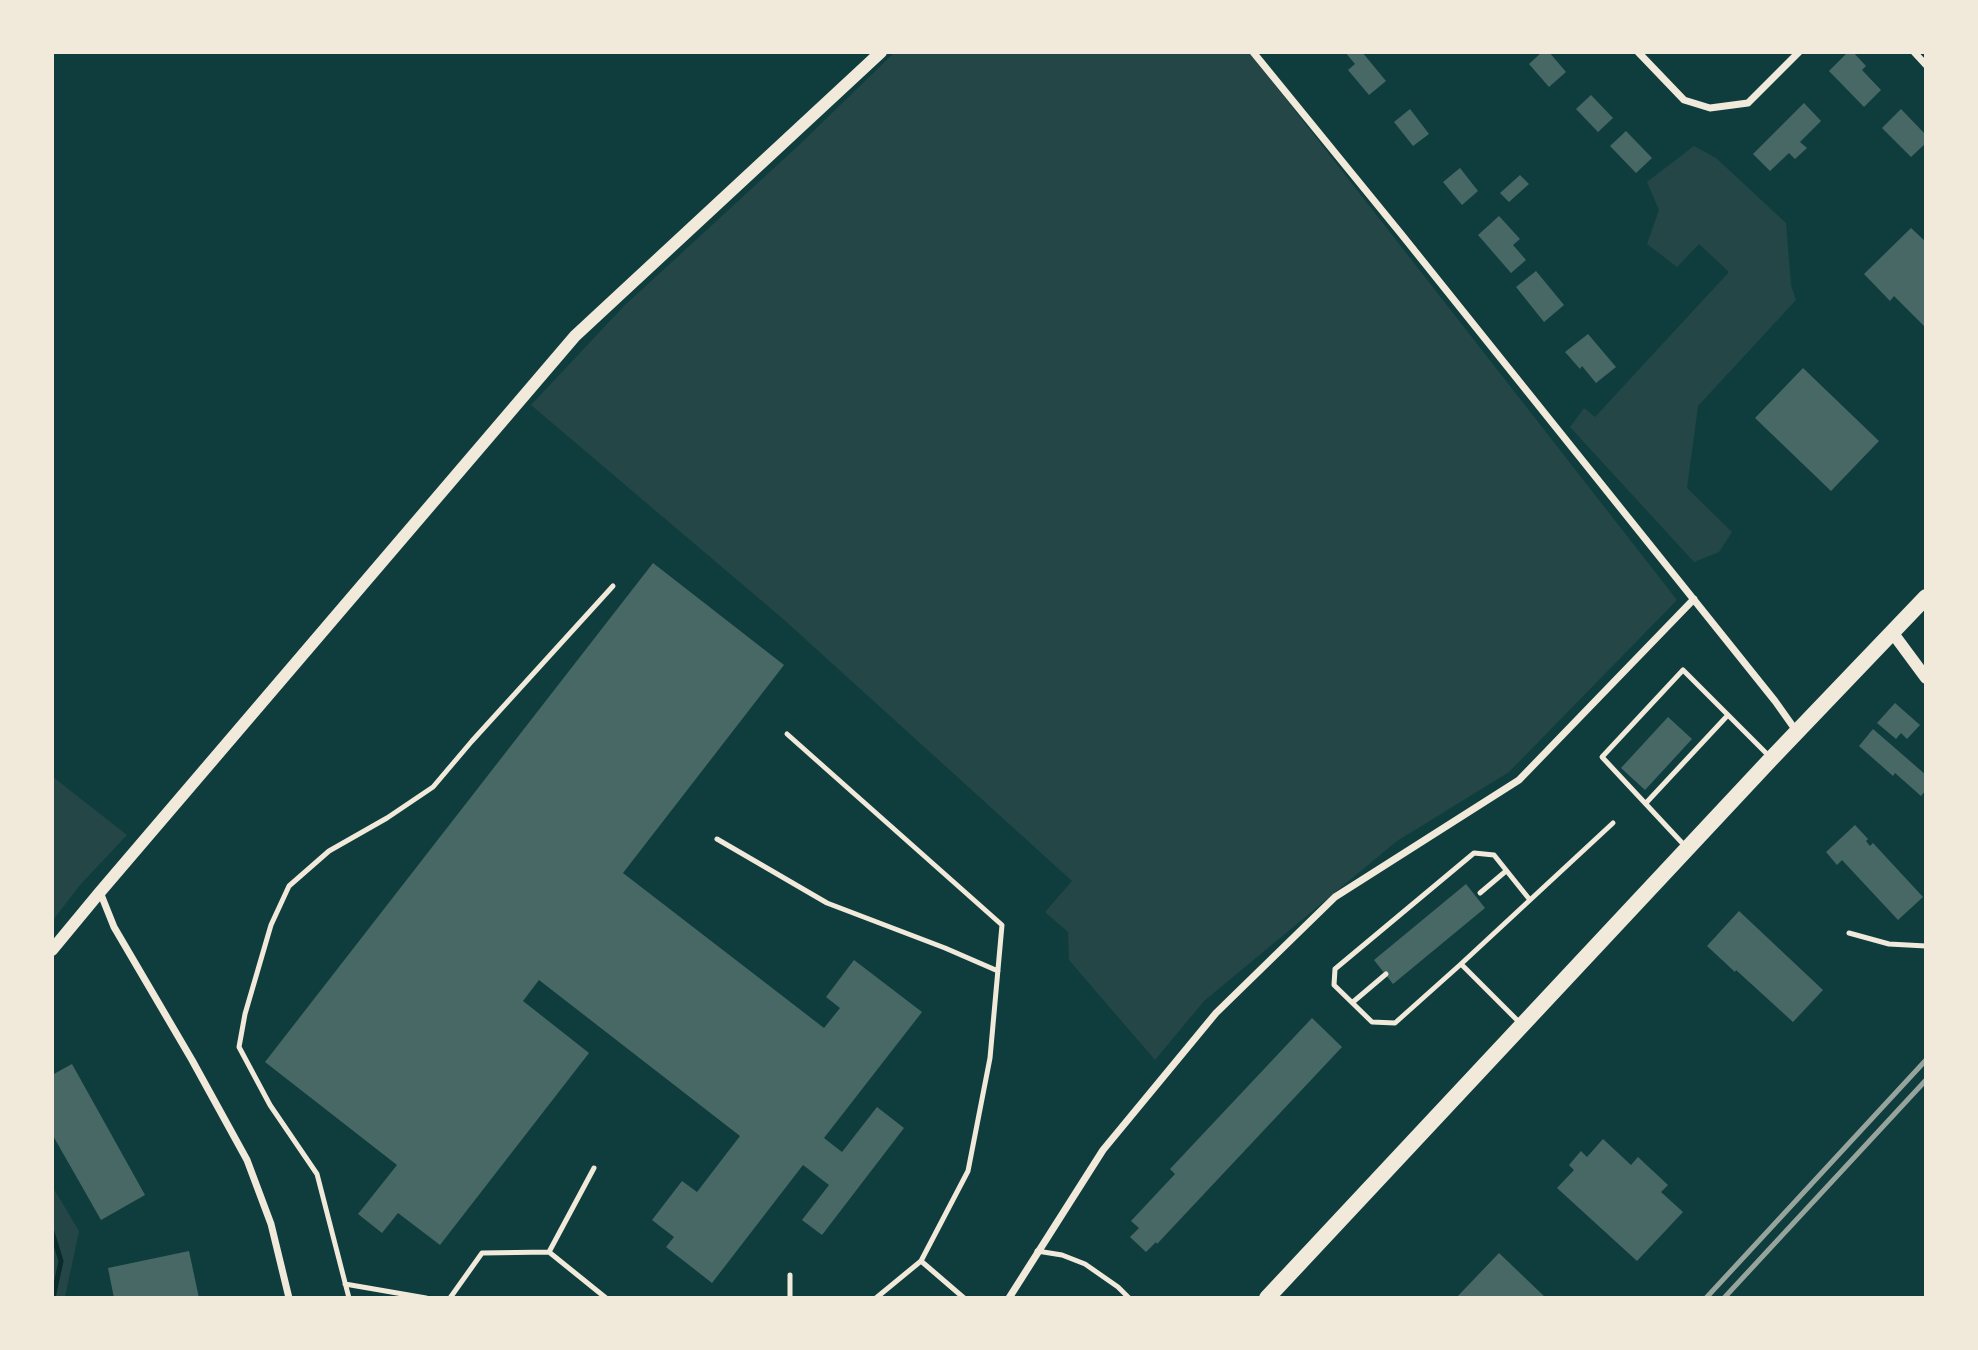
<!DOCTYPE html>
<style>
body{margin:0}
#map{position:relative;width:1978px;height:1350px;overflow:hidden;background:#0f3d3e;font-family:Raleway,sans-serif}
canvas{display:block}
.frame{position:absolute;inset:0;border:54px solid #f1e9da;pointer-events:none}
</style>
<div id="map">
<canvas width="1978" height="1350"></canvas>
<div class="frame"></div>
</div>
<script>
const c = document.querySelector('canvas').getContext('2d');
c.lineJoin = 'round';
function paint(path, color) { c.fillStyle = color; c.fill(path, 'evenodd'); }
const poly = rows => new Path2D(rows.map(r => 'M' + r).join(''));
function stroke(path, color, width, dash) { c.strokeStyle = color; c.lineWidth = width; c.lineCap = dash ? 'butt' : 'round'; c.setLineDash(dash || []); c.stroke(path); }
const green = poly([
 [894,53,1250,53,1677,600,1509,772,1397,841,1204,1001,1155,1060,1069,960,1068,932,1045,912,1072,881,782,618,531,405,624,306,798,146],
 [1694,146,1716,158,1786,223,1791,285,1796,300,1698,406,1687,488,1732,532,1719,552,1694,562,1570,427,1584,408,1595,417,1729,272,1699,244,1677,267,1647,244,1659,210,1647,182],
 [53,777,127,835,80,885,53,920],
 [52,1186,79,1231,65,1297,53,1297]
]);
const stream = poly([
 [52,1232,61,1261,53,1298]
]);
const building = poly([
 [1345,52,1362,52,1386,81,1369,95,1348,70,1355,64],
 [1542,52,1549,52,1566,72,1549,87,1529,64],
 [1848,52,1853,52,1866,66,1862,70,1881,90,1864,107,1829,71],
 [1591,95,1613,118,1598,132,1576,109],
 [1804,103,1821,121,1800,142,1807,148,1795,159,1789,153,1770,171,1753,154],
 [1410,109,1429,134,1413,146,1394,122],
 [1901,109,1926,135,1926,143,1911,157,1882,128],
 [1626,131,1652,158,1636,173,1610,146],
 [1460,168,1478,191,1462,205,1443,182],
 [1520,175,1529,184,1509,202,1500,193],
 [1499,216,1520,239,1513,245,1526,260,1511,273,1478,235],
 [1911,228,1926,242,1926,328,1894,296,1890,301,1864,274],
 [1536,271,1564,305,1544,322,1516,287],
 [1588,334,1616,367,1596,383,1582,366,1580,369,1565,352],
 [1803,368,1879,441,1831,491,1755,418],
 [653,563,784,665,623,873,824,1028,840,1008,826,997,854,960,922,1012,824,1138,842,1152,877,1107,904,1128,822,1235,802,1220,829,1185,803,1165,712,1283,666,1247,674,1237,652,1220,682,1181,697,1192,740,1136,539,980,523,1001,589,1053,440,1245,398,1213,382,1233,358,1214,397,1165,265,1062],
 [1895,703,1920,725,1907,739,1901,733,1896,739,1877,723],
 [1668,717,1692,739,1645,790,1621,768],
 [1873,729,1926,775,1926,790,1921,796,1895,773,1893,776,1859,746],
 [1855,825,1868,839,1866,841,1870,846,1873,843,1923,897,1898,920,1842,860,1837,865,1826,852],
 [1466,884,1485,908,1393,984,1374,960],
 [1739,911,1823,990,1793,1022,1736,970,1735,972,1707,946],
 [1312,1018,1342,1047,1157,1244,1156,1242,1146,1252,1130,1237,1139,1228,1131,1221,1175,1174,1170,1169],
 [72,1064,145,1195,101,1220,52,1134,52,1075],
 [1603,1139,1631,1165,1638,1157,1668,1185,1661,1192,1683,1212,1637,1261,1557,1188,1574,1170,1569,1165,1581,1151,1587,1157],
 [189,1251,199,1298,114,1298,108,1268],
 [1499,1253,1546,1298,1456,1298]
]);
const service = poly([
 [787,734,1002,925,990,1058,968,1171,921,1261],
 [1646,803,1728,715],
 [717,839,827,903,945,948,998,971],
 [1685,846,1602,757,1683,670,1769,756],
 [1480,893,1506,871],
 [1849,933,1889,944,1926,946],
 [1461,964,1395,1023,1372,1022,1334,985,1335,969,1474,853,1494,855,1530,900],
 [1353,1002,1386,974],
 [1520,1023,1461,964,1613,823],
 [1037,1251,1062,1255,1085,1264,1118,1287,1129,1298],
 [549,1252,594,1168],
 [790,1275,790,1298],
 [345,1284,426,1298],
 [349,1298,317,1174,270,1105,239,1047,245,1014,271,925,289,886,329,851,387,818,433,787,472,741,613,586],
 [450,1298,482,1253,549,1252,606,1298],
 [876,1298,921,1261,964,1298]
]);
const minor = poly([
 [1253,52,1402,235,1775,701,1797,732],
 [1638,52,1684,100,1710,108,1748,103,1799,52],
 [1914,52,1926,65],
 [100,892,114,927,192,1060,247,1160,271,1224,289,1298],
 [1009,1298,1103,1150,1216,1013,1335,897,1519,780,1694,599]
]);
const tertiary = poly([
 [1892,632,1926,678],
 [52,950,100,892,575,336,881,52]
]);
const primary = poly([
 [1267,1298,1771,759,1926,597]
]);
const rail = poly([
 [1706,1298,1926,1060],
 [1724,1298,1926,1080]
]);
paint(green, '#244646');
stroke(stream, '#0a2a2b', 5);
paint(building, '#486865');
stroke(service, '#f1e9da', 5);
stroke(minor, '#f1e9da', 7);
stroke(tertiary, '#f1e9da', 12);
stroke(primary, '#f1e9da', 16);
stroke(rail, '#97a49c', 5);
</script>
